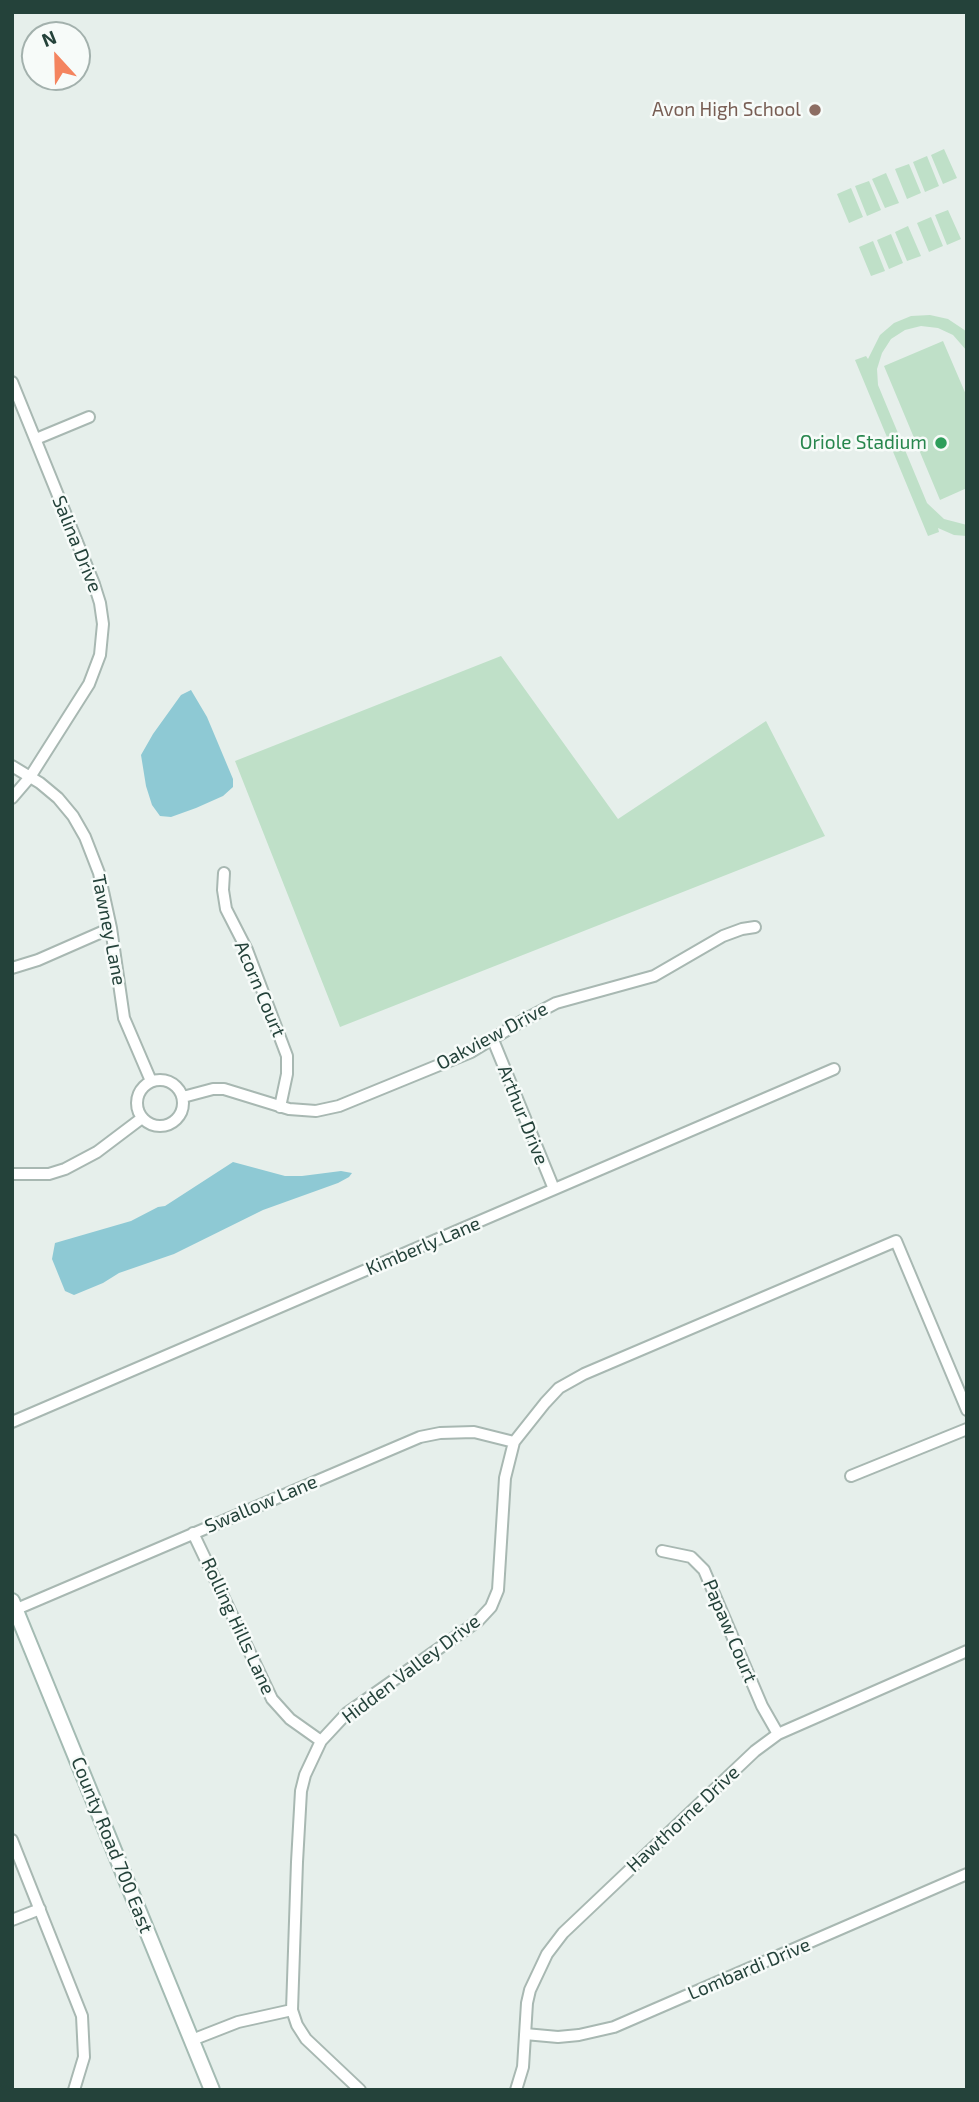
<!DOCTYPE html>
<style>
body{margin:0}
#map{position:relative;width:979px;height:2102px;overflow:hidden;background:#e6efeb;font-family:"Exo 2",sans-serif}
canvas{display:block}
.frame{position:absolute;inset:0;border:14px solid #24423a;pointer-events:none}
.north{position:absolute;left:21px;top:21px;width:70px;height:70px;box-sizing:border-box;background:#f7fbf9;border:2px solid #a3b1ad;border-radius:50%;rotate:338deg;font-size:19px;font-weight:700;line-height:28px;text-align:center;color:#24423a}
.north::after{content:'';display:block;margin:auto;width:24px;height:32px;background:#f4845f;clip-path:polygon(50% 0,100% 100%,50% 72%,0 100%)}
</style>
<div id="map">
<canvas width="979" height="2102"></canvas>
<div class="frame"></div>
<div class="north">N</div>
</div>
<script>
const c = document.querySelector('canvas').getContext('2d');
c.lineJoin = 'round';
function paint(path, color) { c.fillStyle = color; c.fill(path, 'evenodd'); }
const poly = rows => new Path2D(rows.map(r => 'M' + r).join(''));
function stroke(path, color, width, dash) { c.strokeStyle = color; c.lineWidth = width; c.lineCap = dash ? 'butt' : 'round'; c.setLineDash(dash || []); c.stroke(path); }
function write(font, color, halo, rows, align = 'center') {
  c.font = font + ' "Exo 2",sans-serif'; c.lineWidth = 5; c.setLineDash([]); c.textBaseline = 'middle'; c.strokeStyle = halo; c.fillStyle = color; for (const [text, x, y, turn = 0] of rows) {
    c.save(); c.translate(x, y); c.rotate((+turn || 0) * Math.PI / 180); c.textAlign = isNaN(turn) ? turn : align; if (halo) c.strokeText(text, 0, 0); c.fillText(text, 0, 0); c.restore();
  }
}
const green = poly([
 [944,149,957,178,943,184,931,155],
 [927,156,939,186,925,192,913,162],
 [909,164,921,193,907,199,895,169],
 [886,173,899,203,885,208,872,179],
 [869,181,881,210,867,216,855,186],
 [851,188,863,217,849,223,837,194],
 [948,210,961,239,947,245,935,215],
 [931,217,943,246,929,252,917,223],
 [908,226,921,256,907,261,895,232],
 [891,234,903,263,889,269,877,240],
 [873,241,885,271,871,276,859,247],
 [930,315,948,319,963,329,967,332,967,351,953,335,938,328,921,326,905,330,891,339,882,353,877,369,878,385,927,503,944,519,967,525,967,536,954,535,938,528,939,532,928,536,855,360,866,356,868,359,880,335,894,323,911,316],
 [943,341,967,397,967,488,940,500,884,366],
 [501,656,618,819,766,721,825,836,340,1027,235,761]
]);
const water = poly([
 [191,690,207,717,233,779,233,787,223,796,196,808,171,817,160,816,152,805,146,786,141,755,153,734,181,695],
 [233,1162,285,1176,302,1176,341,1171,352,1173,349,1177,338,1183,263,1210,174,1254,119,1273,103,1283,74,1295,65,1291,52,1259,55,1243,131,1221,158,1207,165,1206]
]);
const street = poly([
 [12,382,94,584,100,603,103,624,100,655,89,684,30,777,12,798],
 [36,439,89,417],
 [12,766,40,783,58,798,73,816,85,837,99,873,111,928,124,1018,151,1081],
 [224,873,223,890,226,909,247,950,287,1056,287,1074,280,1107],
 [12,968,38,960,111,928],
 [493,1040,554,1189],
 '137 1103a23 23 0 1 1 46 0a23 23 0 1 1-46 0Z',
 [183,1097,213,1089,224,1089,289,1109,316,1111,339,1106,471,1052,522,1021,556,1003,654,976,723,936,742,929,755,927],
 [12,1174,49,1174,65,1169,97,1152,142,1118],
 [12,1422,834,1069],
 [851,1476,967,1429],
 [193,1533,272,1699,290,1719,321,1741],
 [662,1551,691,1557,704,1570,762,1706,778,1734],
 [12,1611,420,1437,440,1433,474,1432,514,1442],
 [12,1840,82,2016,84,2057,74,2090],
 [12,1920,40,1909],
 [525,2034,558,2037,579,2035,614,2027,967,1874],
 [192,2040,238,2022,292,2010],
 [360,2090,306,2039,297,2025,292,2010,297,1862,301,1791,305,1775,321,1741,347,1713,478,1621,491,1607,498,1590,505,1478,514,1442,545,1403,559,1388,584,1374,896,1241,967,1410],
 [516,2090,523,2067,527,2003,530,1990,547,1954,563,1933,755,1751,778,1734,967,1651]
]);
const secondary = poly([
 [12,1601,212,2090]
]);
const markers = [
 [815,110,7,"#8d6e63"],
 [941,443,7,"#2e9e5b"]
];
const educationNames = [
 ["Avon High School",801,110]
];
const leisureNames = [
 ["Oriole Stadium",927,443]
];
const streetNames = [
 ["Salina Drive",77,544,68],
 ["Tawney Lane",109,930,79],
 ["Acorn Court",260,989,67],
 ["Oakview Drive",492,1036,-28],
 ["Arthur Drive",523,1115,68],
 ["Kimberly Lane",423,1246,-23],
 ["Swallow Lane",261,1504,-23],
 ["Rolling Hills Lane",238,1626,65],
 ["Papaw Court",730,1631,67],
 ["Hidden Valley Drive",411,1669,-37],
 ["Hawthorne Drive",683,1819,-43],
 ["County Road 700 East",112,1845,68],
 ["Lombardi Drive",749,1969,-23]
];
paint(green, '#bfe0c8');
paint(water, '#8ec9d4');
stroke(street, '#a8b8b2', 14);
stroke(secondary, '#a4bbb3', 18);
stroke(street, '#fff', 10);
stroke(secondary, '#fff', 14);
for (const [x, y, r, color] of markers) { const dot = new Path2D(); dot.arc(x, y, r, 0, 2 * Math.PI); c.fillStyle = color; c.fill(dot); stroke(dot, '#f7fbf9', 2.5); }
write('19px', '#785e54', '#f7fbf9', educationNames, 'right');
write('19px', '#27864d', '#f7fbf9', leisureNames, 'right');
write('19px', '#24423a', '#f7fbf9', streetNames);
</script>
